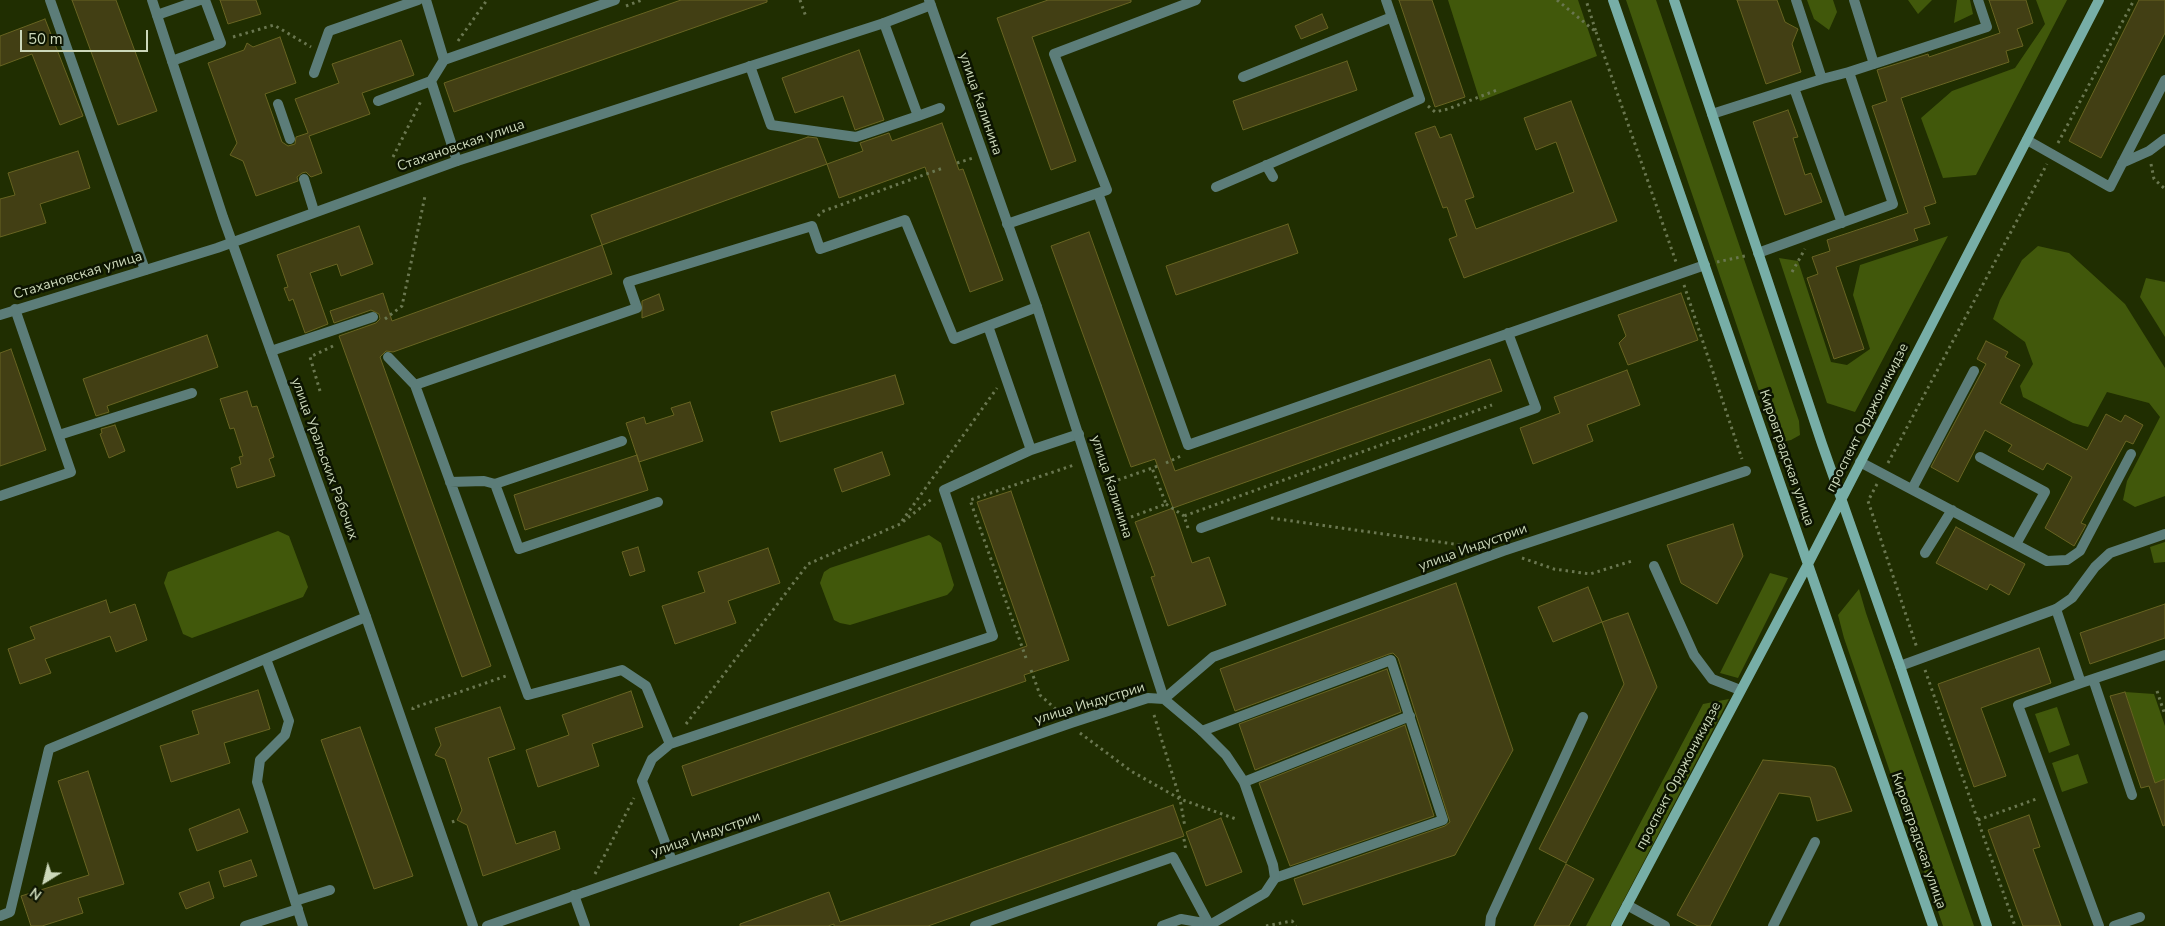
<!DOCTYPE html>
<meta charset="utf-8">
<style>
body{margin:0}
#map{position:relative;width:2165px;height:926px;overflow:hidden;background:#202e01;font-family:"Nunito Sans",sans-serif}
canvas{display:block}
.north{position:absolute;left:20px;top:856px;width:50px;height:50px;-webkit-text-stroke:4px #0c1401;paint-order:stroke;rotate:216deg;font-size:14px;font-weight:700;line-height:20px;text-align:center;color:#ccd8ba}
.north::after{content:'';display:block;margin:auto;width:18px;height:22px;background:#ccd8ba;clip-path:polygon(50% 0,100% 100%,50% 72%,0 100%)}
.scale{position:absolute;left:20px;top:30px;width:128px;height:22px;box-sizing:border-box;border:2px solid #ccd8ba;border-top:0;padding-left:6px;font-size:15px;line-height:18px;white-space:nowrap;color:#ccd8ba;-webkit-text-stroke:4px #0c1401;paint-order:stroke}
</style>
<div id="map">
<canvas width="2165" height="926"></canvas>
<div class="north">N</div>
<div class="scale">50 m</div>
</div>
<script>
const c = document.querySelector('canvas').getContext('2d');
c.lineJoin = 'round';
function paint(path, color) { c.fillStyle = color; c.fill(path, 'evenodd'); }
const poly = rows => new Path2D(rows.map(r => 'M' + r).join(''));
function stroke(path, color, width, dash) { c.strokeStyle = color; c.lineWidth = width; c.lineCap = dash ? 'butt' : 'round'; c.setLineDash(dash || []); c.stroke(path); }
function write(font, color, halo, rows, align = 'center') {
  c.font = font + ' "Nunito Sans",sans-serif'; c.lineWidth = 5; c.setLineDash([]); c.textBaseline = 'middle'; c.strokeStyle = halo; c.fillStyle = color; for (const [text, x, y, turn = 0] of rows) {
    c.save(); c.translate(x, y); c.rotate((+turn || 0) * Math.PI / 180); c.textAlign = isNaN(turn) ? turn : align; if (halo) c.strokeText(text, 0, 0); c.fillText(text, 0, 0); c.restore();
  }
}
const green = poly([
 [1448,0,1578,0,1597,56,1480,101],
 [1626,0,1656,0,1799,421,1800,435,1791,440,1781,442,1772,429],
 [1807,0,1833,0,1837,12,1829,30,1814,19],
 [1908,0,1932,0,1918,14],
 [1957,0,1970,0,1973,14,1954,23],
 [2036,0,2067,0,2066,2,1976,175,1943,178,1921,118,1952,91,2015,68,2045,24],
 [1948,236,1855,412,1827,403,1779,258,1798,261,1831,362,1847,365,1870,349,1853,295,1860,265],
 [2038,246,2069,253,2125,304,2165,368,2165,496,2135,507,2123,500,2127,481,2160,417,2149,403,2107,392,2088,427,2073,423,2023,397,2020,386,2033,364,2025,342,1993,319,2000,300,2022,260],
 [2146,278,2165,282,2165,337,2140,297],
 [278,531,289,536,308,587,303,597,192,638,183,634,164,583,168,572],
 [929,535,941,543,954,585,952,590,947,595,850,625,840,623,834,620,820,583,824,572,830,568],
 [2165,542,2165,562,2154,563,2150,547],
 [1770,573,1788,578,1738,678,1720,673],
 [1859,589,1866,613,1974,926,1943,926,1844,638,1838,615],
 [2125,692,2154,694,2165,726,2165,779,2155,783],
 [1729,699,1610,926,1586,926,1703,704],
 [2057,707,2070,745,2049,753,2035,714],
 [2078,754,2088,783,2062,792,2052,763]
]);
const building = poly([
 [72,0,116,0,157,111,118,125,72,0],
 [220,0,256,0,261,14,228,24,220,0],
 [681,0,767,0,767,2,454,112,444,83,681,0],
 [1048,0,1131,0,1131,2,1032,37,1076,161,1051,170,997,18,1048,0],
 [1399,0,1432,0,1465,97,1435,107,1399,0],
 [1737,0,1777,0,1785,22,1798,29,1792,44,1801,72,1766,84,1737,0],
 [1989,0,2026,0,2033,23,2017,29,2023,46,2006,51,2009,62,1901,98,1936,203,1924,207,1930,224,1914,229,1918,240,1836,267,1864,349,1834,359,1807,278,1818,274,1812,257,1830,251,1827,240,1908,213,1872,106,1887,101,1877,70,1928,54,1929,57,2000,33,1989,0],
 [2139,0,2165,0,2165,33,2101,158,2069,141,2139,0],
 [1322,14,1328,28,1301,39,1295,26,1322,14],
 [45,19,83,116,60,125,32,54,0,66,0,36,45,19],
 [280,37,296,83,265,94,282,142,288,146,295,144,296,137,308,133,295,99,339,83,332,64,401,40,414,75,362,93,370,114,309,136,322,173,311,177,306,172,302,173,297,177,298,181,256,196,243,161,230,155,237,143,208,63,244,50,247,43,253,47,280,37],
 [859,50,884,120,855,130,843,96,795,113,782,78,859,50],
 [1347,61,1357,90,1243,130,1233,101,1347,61],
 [1571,101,1617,221,1464,278,1449,239,1457,236,1447,207,1443,208,1415,133,1435,126,1440,138,1451,134,1474,197,1465,200,1476,229,1574,192,1556,142,1536,150,1524,118,1571,101],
 [1788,110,1798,137,1793,138,1805,175,1811,173,1822,202,1785,215,1753,122,1788,110],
 [942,123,959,170,963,169,1003,280,970,292,925,167,839,198,827,164,863,151,860,143,889,133,892,141,942,123],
 [808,137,817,138,827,164,602,245,591,215,808,137],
 [78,151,90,188,40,204,46,223,0,237,0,199,15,195,8,173,78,151],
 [1288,224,1298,253,1176,295,1166,266,1288,224],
 [359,226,373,264,341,276,337,264,310,273,328,324,305,333,293,299,289,301,284,288,288,287,277,255,359,226],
 [1089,232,1175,471,1490,359,1502,391,1173,508,1155,459,1131,467,1051,246,1089,232],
 [602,245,612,274,393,352,386,351,380,357,491,666,462,677,339,336,376,323,380,319,379,314,371,310,334,323,330,311,383,293,392,321,602,245],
 [1681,293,1698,340,1628,365,1619,343,1626,336,1618,315,1681,293],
 [659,294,664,310,642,318,642,301,659,294],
 [207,335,218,367,107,406,109,412,96,416,83,379,207,335],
 [1986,341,2008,352,2005,357,2020,365,2000,403,2087,450,2106,414,2121,422,2125,415,2143,425,2133,444,2126,441,2081,523,2086,525,2074,546,2045,528,2072,477,2047,463,2043,470,2008,451,2012,445,1985,430,1958,482,1931,467,1986,364,1977,359,1986,341],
 [11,349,46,450,0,466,0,353,11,349],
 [1627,370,1640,405,1587,425,1593,441,1533,464,1520,428,1560,413,1554,397,1627,370],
 [895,375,904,404,780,442,771,412,895,375],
 [247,391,252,407,257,406,274,457,269,459,275,476,237,488,231,468,241,464,239,457,243,456,234,428,230,429,220,399,247,391],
 [690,402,703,441,639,462,626,423,644,417,646,424,674,415,671,408,690,402],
 [115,425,125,451,109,458,100,434,102,433,101,429,115,425],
 [882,452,890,475,842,492,834,469,882,452],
 [637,455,648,490,525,530,514,495,637,455],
 [1011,491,1069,660,1024,675,1026,681,692,796,682,766,1027,646,977,502,1011,491],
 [1173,508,1192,563,1209,557,1226,605,1168,626,1151,577,1155,576,1135,522,1173,508],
 [1733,524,1743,556,1717,604,1681,583,1667,545,1733,524],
 [1956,527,2025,564,2009,595,1990,584,1987,590,1936,563,1956,527],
 [638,547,645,571,630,576,622,552,638,547],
 [768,548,780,583,728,601,736,623,675,644,662,606,705,592,698,572,768,548],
 [1456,583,1513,750,1455,855,1303,905,1294,879,1445,826,1450,822,1398,658,1393,653,1389,654,1235,711,1220,669,1456,583],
 [1588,587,1602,622,1553,642,1538,607,1588,587],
 [106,600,110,613,135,604,147,640,116,652,110,636,45,659,51,673,20,684,8,649,35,639,30,627,106,600],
 [2165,604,2165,638,2090,664,2080,633,2165,604],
 [1628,613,1657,687,1566,863,1539,849,1624,684,1602,622,1628,613],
 [2039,648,2051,683,1981,708,2006,776,1974,787,1938,684,2039,648],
 [1387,669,1401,712,1255,770,1239,724,1387,669],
 [258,690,270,729,224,743,230,763,171,782,160,746,199,734,192,711,258,690],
 [631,691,643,727,592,744,599,766,538,787,526,750,569,735,562,715,631,691],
 [2125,692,2155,783,2165,779,2165,825,2163,826,2149,786,2141,788,2110,696,2125,692],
 [500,707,515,749,488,758,516,844,555,831,560,849,483,876,467,825,457,820,462,810,445,759,435,755,441,745,435,728,500,707],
 [1405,725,1434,816,1290,866,1259,783,1405,725],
 [360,727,413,876,374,889,321,740,360,727],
 [1763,760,1831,766,1835,768,1852,811,1817,821,1810,797,1779,793,1710,926,1698,926,1677,915,1763,760],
 [88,771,124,884,78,898,83,913,42,926,31,926,21,896,89,875,58,781,88,771],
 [1173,805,1184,836,928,926,834,926,834,924,828,926,740,926,740,924,829,892,840,922,1173,805],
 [239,809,248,832,197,851,189,829,239,809],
 [2029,815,2040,847,2033,849,2061,926,2023,926,1988,830,2029,815],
 [1221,818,1242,872,1206,886,1186,832,1221,818],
 [251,860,257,876,224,887,219,871,251,860],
 [1566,864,1594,879,1569,926,1534,926,1566,864],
 [209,882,214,898,186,909,179,893,209,882]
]);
const path = poly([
 [800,0,806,17],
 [1557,0,1596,32,1586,0],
 [626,6,642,0],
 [1596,32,1676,262],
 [233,37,274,25,311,47],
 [458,41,487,0],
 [1428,106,1435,112,1448,109,1497,90],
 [2058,143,2134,0],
 [393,157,422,99],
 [957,163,973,158],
 [2151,164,2154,179,2165,189],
 [818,216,821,212,943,168],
 [1717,262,1745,256],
 [1792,272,1805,249],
 [1684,285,1742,459],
 [385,319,402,306,425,196],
 [320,391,310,357,333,346],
 [1166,463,1181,456],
 [1888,463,2047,164],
 [1118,480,1158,466],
 [1877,484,1868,501,1917,648],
 [1166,504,1184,516],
 [1131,517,1166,504,1152,468],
 [1271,518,1475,547],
 [902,521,997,388],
 [1188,528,1184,516,1492,405],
 [1522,558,1554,569,1590,574,1632,561],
 [1026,658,970,500,1074,465],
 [1031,670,1040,695,1060,713],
 [1925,670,2015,926],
 [2157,691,2165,715],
 [413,710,413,708,509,675],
 [1154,715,1180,799,1185,827],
 [686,724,808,564,900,524,933,498],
 [1080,733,1131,771,1180,799,1236,819],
 [1978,820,2039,798],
 [452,822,457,820],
 [1184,839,1186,851],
 [595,874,634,798],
 [1266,926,1292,921,1296,926]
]);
const lane = poly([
 [50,0,145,270],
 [426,0,444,60],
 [1854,0,1874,64],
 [157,15,200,0],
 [172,61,221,43,205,0],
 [750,66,771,125,856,137,918,116,884,23],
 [314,73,329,31,418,0],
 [1243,77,1392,17],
 [1822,79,1849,72],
 [1794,88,1842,223],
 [378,101,431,81],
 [278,104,290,139],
 [1712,114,1822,79,1796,0],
 [918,116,940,108],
 [2027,140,2110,187,2165,80],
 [457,161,431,81,444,60,615,0],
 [2122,163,2149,151,2165,139],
 [1266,165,1273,177],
 [304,179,314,211],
 [1216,187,1420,99,1386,0],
 [1098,193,1107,190,1054,54,1196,0],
 [1007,224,1098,193,1188,445,1705,265],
 [1758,253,1893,204,1849,72,1987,27,1978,0],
 [988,326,1031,450],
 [271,351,373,317],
 [388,357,415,385],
 [59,435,192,393],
 [1980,457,2045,492,2016,544],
 [1860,462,2047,561,2067,560,2080,551,2131,454],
 [450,482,484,481,495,484,622,441],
 [495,484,519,549,658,502],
 [1912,489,1974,371],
 [0,496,71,472,15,309],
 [1201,528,1536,408,1508,333],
 [1925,553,1952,510],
 [1654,566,1694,655,1712,679,1740,690],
 [2056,609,2081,683,2165,655],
 [266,659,289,721,285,735,260,760,257,782,303,926],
 [2093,679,2132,795],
 [2081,683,2018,705,2099,926],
 [1202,731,1391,660,1443,820,1275,878],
 [670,744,646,686,622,670,528,695,415,385,637,308,628,282,812,226,820,249,905,220,954,339,1037,307],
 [1244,782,1410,716],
 [672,861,642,781,652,759,670,744,993,636,944,490,1031,450,1079,434],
 [574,895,585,926],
 [295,901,330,890],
 [1627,905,1665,926],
 [0,916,10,912,49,749,366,617],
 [245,926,298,909],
 [975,926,1173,857,1209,924],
 [1162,926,1181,919,1209,924],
 [1490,926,1491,917,1583,717],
 [1773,926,1815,842],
 [2114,926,2140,917]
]);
const street = poly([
 [152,0,223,217,366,617,473,926],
 [929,0,1037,307,1164,699,1202,731,1226,755,1244,782,1273,865,1275,878,1265,893,1208,926],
 [0,315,217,248,457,161,884,23,931,5],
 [1900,666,2056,609,2072,598,2095,567,2110,553,2165,534],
 [487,926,1071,723,1148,698,1164,699,1213,657,1503,551,1746,471]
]);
const secondary = poly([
 [1613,0,1933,926],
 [1674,0,1822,444,1900,666,1987,926],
 [1616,926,1808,564,2099,0]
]);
const streetNames = [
 ["улица Калинина",980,104,71],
 ["Стахановская улица",461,146,-19],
 ["Стахановская улица",78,276,-17],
 ["проспект Орджоникидзе",1868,418,-63],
 ["Кировградская улица",1786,458,71],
 ["улица Уральских Рабочих",324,459,70],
 ["улица Калинина",1111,487,72],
 ["улица Индустрии",1473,548,-20],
 ["улица Индустрии",1090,704,-17],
 ["проспект Орджоникидзе",1679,776,-62],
 ["улица Индустрии",706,835,-19],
 ["Кировградская улица",1918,841,71]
];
paint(green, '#41580b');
paint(building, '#423f14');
stroke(building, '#686422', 1);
stroke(path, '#6a7750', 3, [2.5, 4]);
stroke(lane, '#5c7d79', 10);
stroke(street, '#5c7d79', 10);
stroke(secondary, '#77aea7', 10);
write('14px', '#ccd8ba', '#0c1401', streetNames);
</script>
